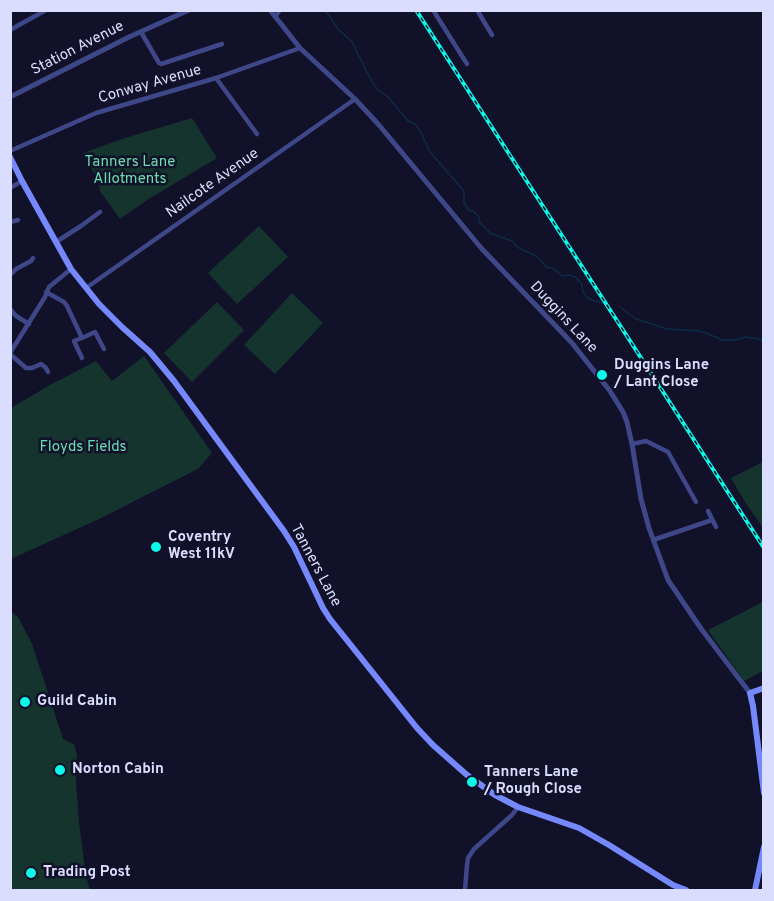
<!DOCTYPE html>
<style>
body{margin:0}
#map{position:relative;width:774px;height:901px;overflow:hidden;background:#12112a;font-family:Overpass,sans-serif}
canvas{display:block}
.frame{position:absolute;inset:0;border:12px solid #dbddfe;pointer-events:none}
</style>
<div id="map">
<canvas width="774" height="901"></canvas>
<div class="frame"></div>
</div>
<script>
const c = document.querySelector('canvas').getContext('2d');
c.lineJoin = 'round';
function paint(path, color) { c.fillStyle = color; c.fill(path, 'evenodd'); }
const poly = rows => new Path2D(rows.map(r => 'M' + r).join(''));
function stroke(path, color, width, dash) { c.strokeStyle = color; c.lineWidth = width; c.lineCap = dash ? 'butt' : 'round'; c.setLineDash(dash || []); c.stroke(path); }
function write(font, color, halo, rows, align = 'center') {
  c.font = font + ' Overpass,sans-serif'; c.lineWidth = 5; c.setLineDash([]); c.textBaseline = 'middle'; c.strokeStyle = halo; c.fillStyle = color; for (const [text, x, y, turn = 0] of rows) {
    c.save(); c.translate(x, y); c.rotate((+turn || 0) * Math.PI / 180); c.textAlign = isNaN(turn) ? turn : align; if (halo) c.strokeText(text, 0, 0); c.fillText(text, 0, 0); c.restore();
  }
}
const green = poly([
 [192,118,217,158,147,200,120,219,100,191,99,183,83,153,125,138],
 [259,226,288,257,237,304,208,273],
 [292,293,323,323,275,374,244,345],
 [217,302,244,330,192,382,164,353],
 [144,356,212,453,198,469,99,519,11,559,11,408,48,386,96,361,112,381],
 [763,462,763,528,745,502,731,478],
 [763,602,763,671,744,681,708,630],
 [10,611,18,617,32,644,63,739,74,744,77,755,76,783,79,822,86,877,90,890,11,890]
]);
const stream = poly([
 [325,10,338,29,352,42,372,82,379,91,388,97,408,121,415,124,421,132,429,151,464,191,464,203,469,210,474,212,479,217,479,222,490,233,512,241,519,248,534,255,541,260,546,267,552,268,563,276,569,275,575,277,582,284,583,292,589,299,602,303],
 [620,307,636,319,667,329,698,331,706,333,722,340,736,340,746,337,764,340]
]);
const minor = poly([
 [433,10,467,64],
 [477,10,492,35],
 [275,17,280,10],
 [10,30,46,10],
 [141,32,159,63,161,64,222,44],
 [216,78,257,134],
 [10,151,96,113,216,78,300,48],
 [10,188,22,181],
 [10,222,18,220],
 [56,242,81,226,100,212],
 [10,275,16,269,31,261,33,258],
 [86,288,355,99],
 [46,292,64,302,67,306,82,338,95,332,104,349],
 [10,309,16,316,29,324],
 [82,338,74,341,82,358],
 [10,353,45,297,49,287,71,269],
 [10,354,26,368,32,368,41,364,46,368,48,372],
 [632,444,646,441,668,452,696,502],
 [708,511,716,527],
 [653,540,712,520],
 [465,890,467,865,468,858,474,849,512,815,518,807]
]);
const tertiary = poly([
 [270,10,300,48,355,99,379,125,482,249,572,343,610,391,623,412,627,422,632,444,641,499,649,528,668,580,702,630,750,693],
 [10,97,129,37,189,10]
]);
const secondary = poly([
 [10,157,22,181,71,269,99,304,122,327,150,352,174,381,284,531,294,547,323,608,330,619,417,728,433,745,467,775,495,795,518,807,579,828,609,845,673,885,686,890],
 [764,688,750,693,753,706,764,793],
 [755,890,764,847]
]);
const rail = poly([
 [416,10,764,548]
]);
const markers = [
 [602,375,6,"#0cf9e9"],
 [156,547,6,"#0cf9e9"],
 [25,702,6,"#0cf9e9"],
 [60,770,6,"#0cf9e9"],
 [472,782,6,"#0cf9e9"],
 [31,873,6,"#0cf9e9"]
];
const streetNames = [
 ["Station Avenue",78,49,-27],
 ["Conway Avenue",150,85,-16],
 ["Nailcote Avenue",213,184,-35],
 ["Duggins Lane",563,318,47],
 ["Tanners Lane",315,566,62]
];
const parkNames = [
 ["Tanners Lane",130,163],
 ["Allotments",130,180],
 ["Floyds Fields",83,448]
];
const poiNames = [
 ["Duggins Lane",614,366],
 ["/ Lant Close",614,383],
 ["Coventry",168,538],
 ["West 11kV",168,555],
 ["Guild Cabin",37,702],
 ["Norton Cabin",72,770],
 ["Tanners Lane",484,773],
 ["/ Rough Close",484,790],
 ["Trading Post",43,873]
];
paint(green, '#15342e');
stroke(stream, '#0c2c48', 1.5);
stroke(minor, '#3e4788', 4.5);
stroke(tertiary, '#3e4788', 5);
stroke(secondary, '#7588fc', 6);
stroke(rail, '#0cf9e9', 4);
stroke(rail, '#12112a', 1.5, [4.5]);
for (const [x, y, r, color] of markers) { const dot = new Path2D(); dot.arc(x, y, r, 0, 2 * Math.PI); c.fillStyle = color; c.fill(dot); stroke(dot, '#12112a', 2); }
write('15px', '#dbddfe', '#12112a', streetNames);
write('15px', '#67dead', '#12112a', parkNames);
write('bold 15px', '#dbddfe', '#12112a', poiNames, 'left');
</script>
